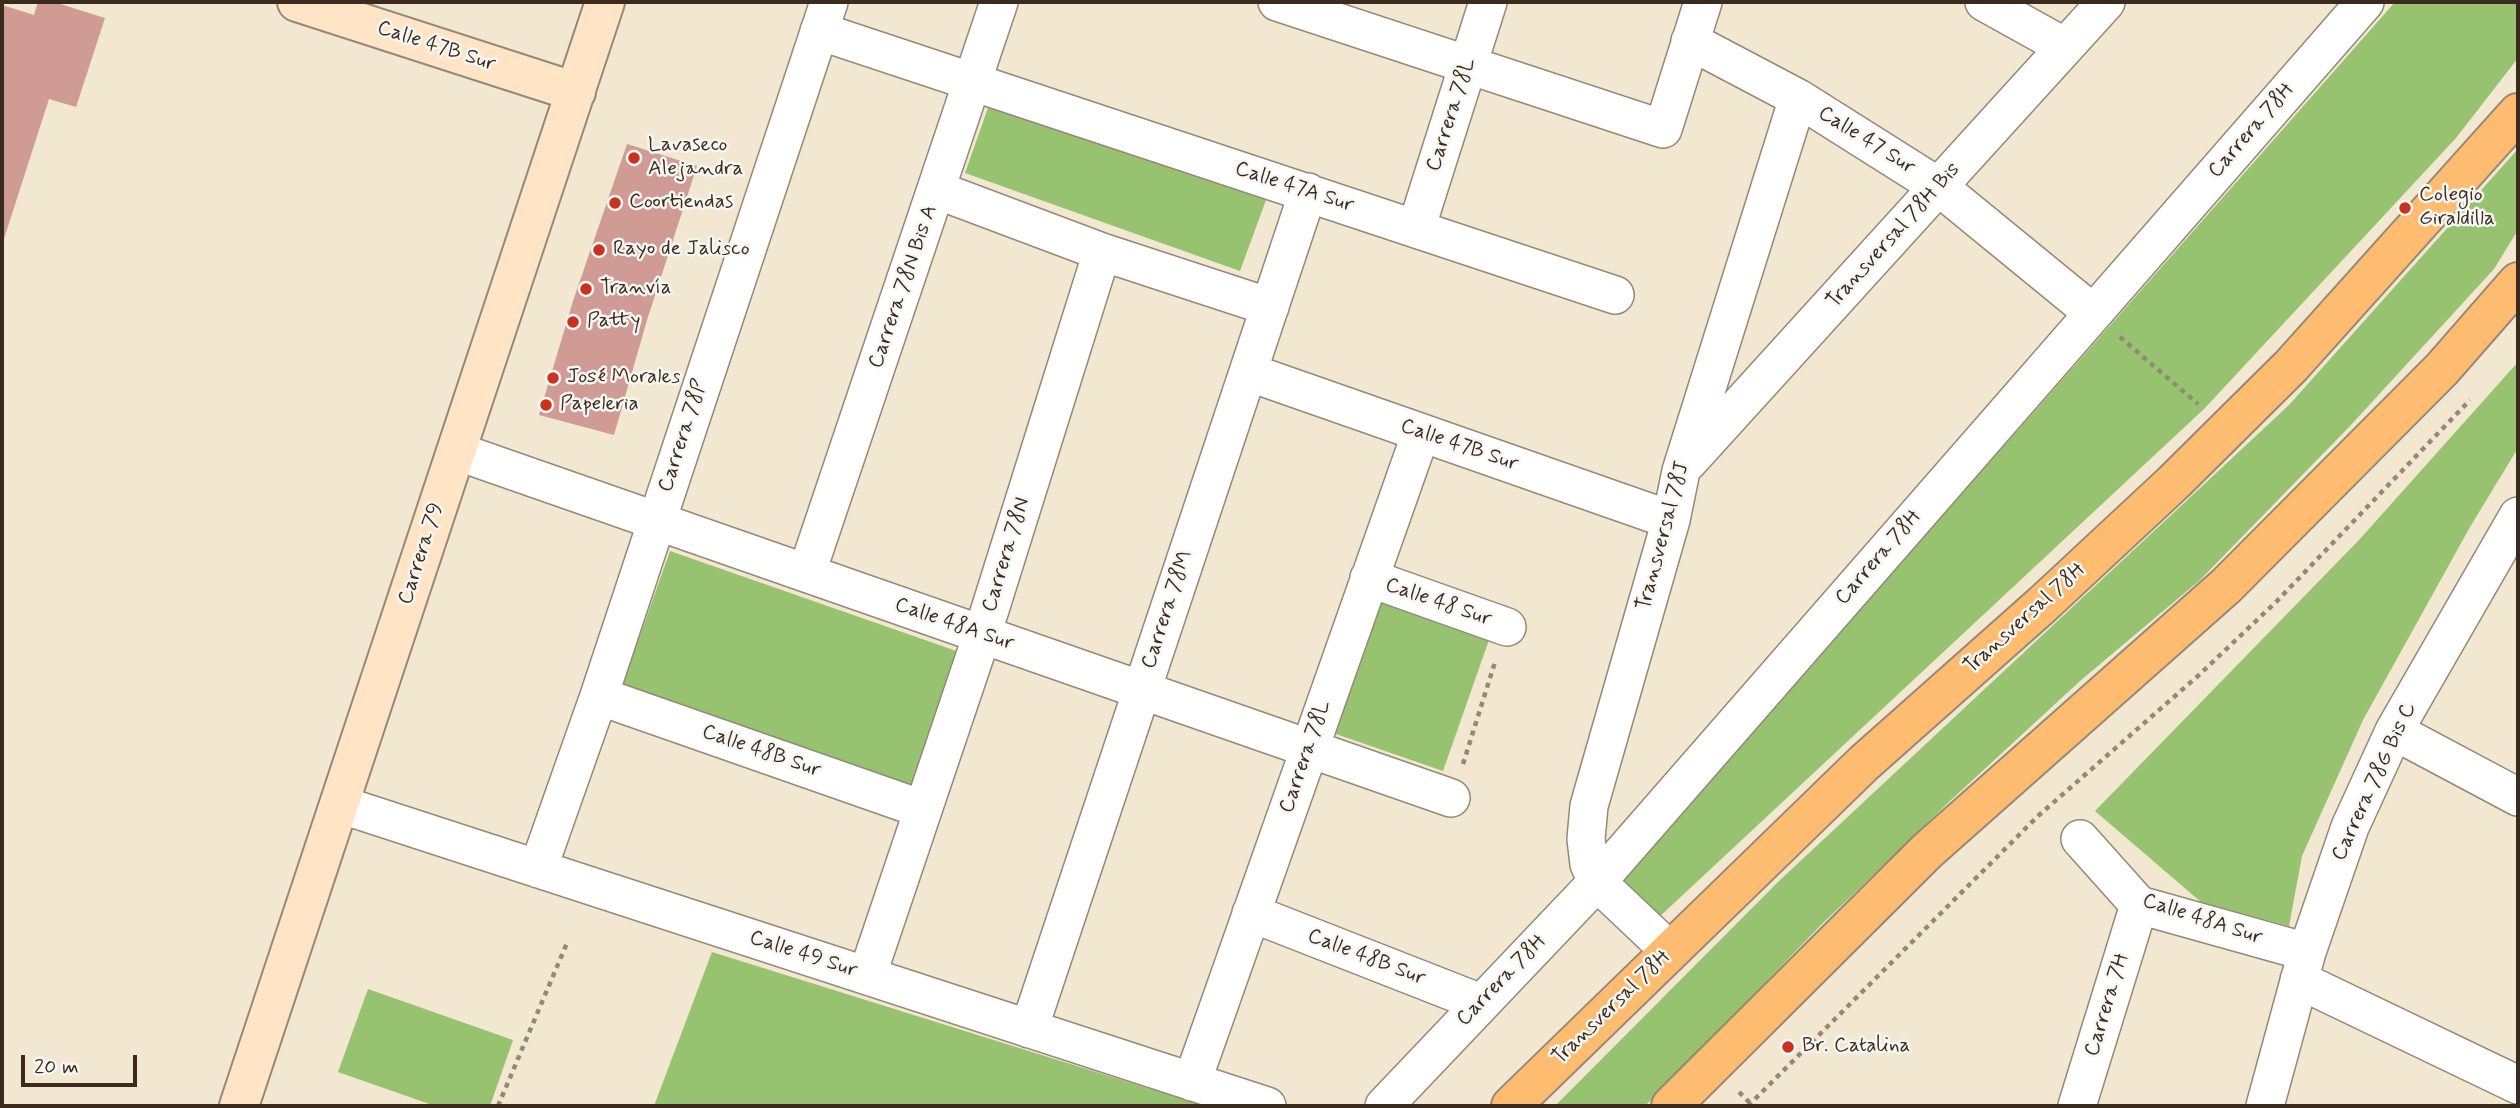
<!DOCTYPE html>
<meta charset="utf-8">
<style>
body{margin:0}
#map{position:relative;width:2520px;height:1108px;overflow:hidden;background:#f2e7d1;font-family:Mynerve,sans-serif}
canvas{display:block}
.frame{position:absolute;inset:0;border:4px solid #3b2a1e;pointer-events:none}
.scale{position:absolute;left:21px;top:1055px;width:116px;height:32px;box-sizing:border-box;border:4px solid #3b2a1e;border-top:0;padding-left:9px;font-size:21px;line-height:24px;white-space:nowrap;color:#3b2a1e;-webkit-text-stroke:5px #f6f6f2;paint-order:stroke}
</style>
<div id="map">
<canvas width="2520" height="1108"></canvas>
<div class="frame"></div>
<div class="scale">20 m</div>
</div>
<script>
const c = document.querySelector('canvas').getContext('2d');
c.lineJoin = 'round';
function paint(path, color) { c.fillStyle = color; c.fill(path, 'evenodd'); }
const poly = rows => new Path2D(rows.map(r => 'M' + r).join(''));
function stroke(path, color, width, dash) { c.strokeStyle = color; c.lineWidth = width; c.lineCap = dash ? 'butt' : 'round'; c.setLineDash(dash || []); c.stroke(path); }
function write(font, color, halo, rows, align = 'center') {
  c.font = font + ' Mynerve,sans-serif'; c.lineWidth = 5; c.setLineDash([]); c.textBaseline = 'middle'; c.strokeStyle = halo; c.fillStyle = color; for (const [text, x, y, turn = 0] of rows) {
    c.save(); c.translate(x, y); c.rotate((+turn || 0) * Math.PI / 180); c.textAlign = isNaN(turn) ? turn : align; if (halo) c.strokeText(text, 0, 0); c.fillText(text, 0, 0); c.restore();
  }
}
const green = poly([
 [2395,2,2518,2,2518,58,2456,138,2204,409,1657,919,1619,883],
 [990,102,1266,200,1240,271,965,173],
 [2518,149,2518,230,2494,269,2350,426,2200,580,2080,681,1951,800,1821,925,1645,1106,1555,1106,1779,881,2289,405],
 [2518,362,2518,448,2470,527,2363,720,2302,856,2289,926,2201,902,2095,811,2359,540],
 [670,551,965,654,916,791,621,689],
 [1379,599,1490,637,1443,771,1333,733],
 [712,952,1205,1106,654,1106],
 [368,989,513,1040,490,1106,435,1106,338,1072]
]);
const building = poly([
 [38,2,54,2,105,18,76,107,49,99,2,245,2,5,34,15],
 [627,144,697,166,647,320,614,435,539,415,573,301]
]);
const path = poly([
 [2120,337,2198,404],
 [1463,764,1495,662],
 [1739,1092,1753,1106],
 [498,1106,567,943],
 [1748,1106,2038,816,2199,675,2277,601,2470,400]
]);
const street = poly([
 [1277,2,1663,129,1703,2],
 [1984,2,2065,47],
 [819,31,1615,295],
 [1690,41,1798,98,1939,187,2093,313],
 [937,190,1102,252,1270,307],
 [1416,229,1488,2],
 [1248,372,1671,520],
 [456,451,1451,798],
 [1688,462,2106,2],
 [807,572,999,2],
 [1369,578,1507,627],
 [599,696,922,809],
 [2394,731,2518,797],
 [339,804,1267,1106],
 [2080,839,2139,905,2307,952],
 [538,869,599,696,829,2],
 [1251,913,1481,1003],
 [1670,951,1597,882,1589,864,1586,839,1589,806,1671,520,1681,471,1798,98],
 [867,976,982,635,1102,252],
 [2299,980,2518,1085],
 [1029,1029,1308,192],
 [1192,1082,1421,433],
 [1384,1106,1597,882,2365,2],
 [2077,1106,2139,905],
 [2265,1106,2307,952,2350,827,2394,731,2518,516]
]);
const secondary = poly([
 [297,2,576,92],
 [239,1106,605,2]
]);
const primary = poly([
 [1511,1106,1864,763,2043,604,2174,482,2291,366,2518,113],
 [1671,1106,1927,851,2226,586,2442,369,2518,282]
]);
const markers = [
 [634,158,7,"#c8321e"],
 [615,203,7,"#c8321e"],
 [2405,208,7,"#c8321e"],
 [599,250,7,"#c8321e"],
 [586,289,7,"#c8321e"],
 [573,322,7,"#c8321e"],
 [553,378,7,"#c8321e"],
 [546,405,7,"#c8321e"],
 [1788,1047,7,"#c8321e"]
];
const streetNames = [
 ["Calle 47B Sur",436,47,18],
 ["Carrera 78L",1452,115,-72],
 ["Carrera 78H",2252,131,-49],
 ["Calle 47 Sur",1866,141,32],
 ["Calle 47A Sur",1294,188,18],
 ["Transversal 78H Bis",1894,236,-48],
 ["Carrera 78N Bis A",904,287,-71],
 ["Carrera 78P",684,436,-72],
 ["Calle 47B Sur",1459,446,19],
 ["Transversal 78J",1664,536,-75],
 ["Carrera 79",422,554,-72],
 ["Carrera 78N",1007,555,-73],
 ["Carrera 78H",1879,558,-49],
 ["Calle 48 Sur",1438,603,19],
 ["Carrera 78M",1168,610,-72],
 ["Transversal 78H",2025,619,-42],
 ["Calle 48A Sur",954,625,19],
 ["Calle 48B Sur",761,752,19],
 ["Carrera 78L",1306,757,-71],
 ["Carrera 78G Bis C",2375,782,-65],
 ["Calle 48A Sur",2202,920,18],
 ["Calle 49 Sur",803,955,18],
 ["Calle 48B Sur",1366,958,21],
 ["Carrera 78H",1502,981,-46],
 ["Carrera 7H",2108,1005,-73],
 ["Transversal 78H",1612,1008,-44]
];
const poiNames = [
 ["Lavaseco",648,146],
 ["Alejandra",648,170],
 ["Colegio",2419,196],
 ["Giraldilla",2419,220],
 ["Coortiendas",629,203],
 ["Rayo de Jalisco",613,250],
 ["Tranvía",600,289],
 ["Patty",587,322],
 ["José Morales",567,378],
 ["Papeleria",560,405],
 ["Br. Catalina",1802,1047]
];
paint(green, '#97c26f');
paint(building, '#d09b94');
stroke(street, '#968878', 40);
stroke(secondary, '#968878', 42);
stroke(primary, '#968878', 42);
stroke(path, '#968878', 4.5, [5, 5]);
stroke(street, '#fff', 37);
stroke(secondary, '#ffe4c6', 38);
stroke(primary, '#febc70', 38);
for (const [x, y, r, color] of markers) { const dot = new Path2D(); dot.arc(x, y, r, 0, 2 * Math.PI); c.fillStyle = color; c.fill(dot); stroke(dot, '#f6f6f2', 2.5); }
write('21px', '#3b2a1e', '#f6f6f2', streetNames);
write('21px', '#3b2a1e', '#f6f6f2', poiNames, 'left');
</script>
